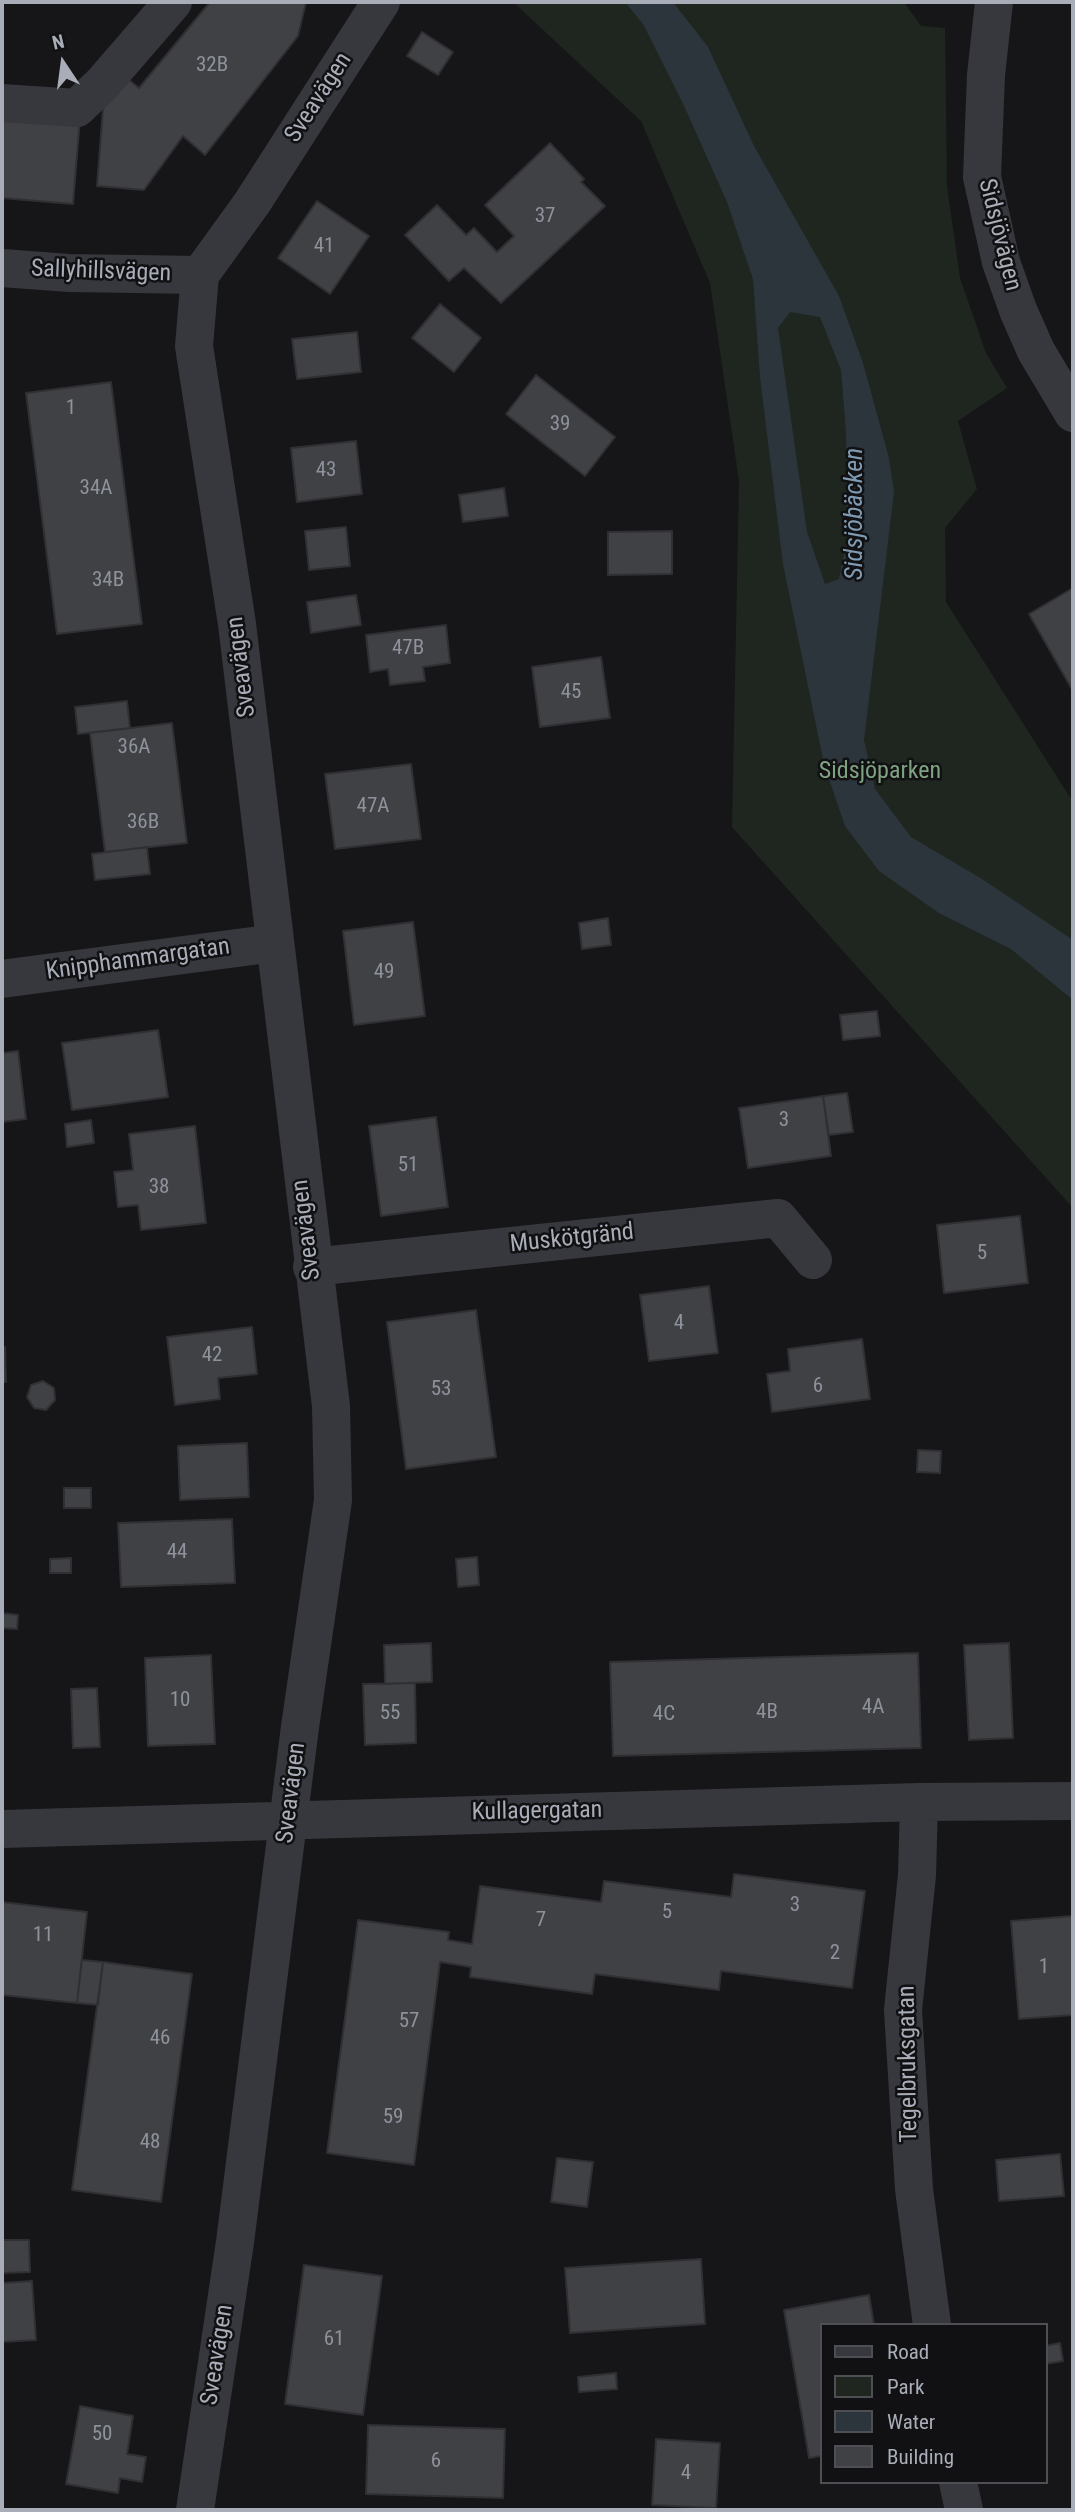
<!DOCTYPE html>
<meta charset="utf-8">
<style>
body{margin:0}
#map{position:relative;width:1075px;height:2512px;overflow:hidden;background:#161618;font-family:"Roboto Condensed",sans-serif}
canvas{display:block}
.frame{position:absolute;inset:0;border:4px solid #a8adb8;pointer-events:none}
.legend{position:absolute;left:820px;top:2323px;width:228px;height:161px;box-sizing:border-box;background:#111113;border:2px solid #4d4f55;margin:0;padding:9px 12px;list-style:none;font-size:21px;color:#a8adb8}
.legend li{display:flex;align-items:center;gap:14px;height:35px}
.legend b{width:35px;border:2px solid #4d4f55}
.north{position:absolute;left:28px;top:28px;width:70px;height:70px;-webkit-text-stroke:5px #111113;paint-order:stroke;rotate:347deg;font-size:19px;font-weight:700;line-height:28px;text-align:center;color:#a8adb8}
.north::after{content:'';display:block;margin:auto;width:24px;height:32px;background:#a8adb8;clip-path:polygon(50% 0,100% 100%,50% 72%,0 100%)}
</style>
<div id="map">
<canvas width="1075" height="2512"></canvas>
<div class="frame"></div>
<ul class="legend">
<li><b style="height:9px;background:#37383d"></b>Road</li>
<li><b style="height:19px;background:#1e261f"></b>Park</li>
<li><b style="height:19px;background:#2c353c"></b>Water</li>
<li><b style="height:19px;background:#404145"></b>Building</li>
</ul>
<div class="north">N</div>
</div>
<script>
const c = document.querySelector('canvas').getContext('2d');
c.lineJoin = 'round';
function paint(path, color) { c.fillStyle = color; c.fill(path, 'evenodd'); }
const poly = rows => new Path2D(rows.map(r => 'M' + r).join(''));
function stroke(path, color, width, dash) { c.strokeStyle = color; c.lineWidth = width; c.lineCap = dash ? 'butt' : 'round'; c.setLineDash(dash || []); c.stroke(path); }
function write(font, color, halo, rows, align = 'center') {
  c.font = font + ' "Roboto Condensed",sans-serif'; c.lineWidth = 5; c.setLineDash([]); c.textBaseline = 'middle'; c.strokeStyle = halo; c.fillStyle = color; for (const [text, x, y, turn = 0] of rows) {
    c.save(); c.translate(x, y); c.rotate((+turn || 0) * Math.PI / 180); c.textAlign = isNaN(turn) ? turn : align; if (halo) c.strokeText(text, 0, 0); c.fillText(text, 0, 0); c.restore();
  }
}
const green = poly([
 [513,2,904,2,921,26,945,28,947,186,960,278,986,353,1007,388,958,421,977,489,945,528,946,602,1073,802,1073,1208,732,827,739,481,710,283,641,121]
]);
const water = poly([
 [625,2,673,2,708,47,754,146,839,296,863,363,889,458,894,492,864,740,875,789,911,837,982,879,1073,940,1073,1000,1011,949,939,913,879,871,845,826,824,764,783,564,760,377,753,279,727,202,685,108,643,24],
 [790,312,820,317,841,370,846,432,847,539,839,579,825,584,807,532,778,328]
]);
const building = poly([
 [210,2,306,2,298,36,205,155,183,136,144,190,97,186,103,109,123,75,139,88,210,2],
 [422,32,453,52,438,75,407,56,422,32],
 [2,113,80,119,73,204,2,198,2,113],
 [550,143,584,179,581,182,605,206,501,303,464,268,449,281,405,235,437,205,466,235,474,228,497,252,514,236,485,205,550,143],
 [317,201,369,236,330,294,278,258,317,201],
 [440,304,481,338,454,372,412,338,440,304],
 [357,332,361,372,297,379,292,339,357,332],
 [536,375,615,437,585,476,506,414,536,375],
 [111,382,142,624,57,634,26,393,111,382],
 [356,441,362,494,297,502,291,448,356,441],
 [504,488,508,516,463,522,459,495,504,488],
 [346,527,350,566,309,570,305,531,346,527],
 [672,531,672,574,608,575,608,532,672,531],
 [1073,588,1073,691,1029,614,1073,588],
 [356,595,361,625,311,633,307,602,356,595],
 [446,625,450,663,423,667,425,681,390,685,388,669,370,672,366,635,446,625],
 [601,657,610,718,540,727,532,667,601,657],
 [127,701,130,728,78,734,75,707,127,701],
 [172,723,187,843,105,852,90,733,172,723],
 [411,764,421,839,335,849,325,774,411,764],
 [147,847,150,874,95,880,92,854,147,847],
 [608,918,611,945,582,949,579,923,608,918],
 [413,922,425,1016,354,1025,343,931,413,922],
 [877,1011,880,1036,843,1040,840,1015,877,1011],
 [158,1030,168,1097,72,1110,62,1043,158,1030],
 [18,1051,26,1119,2,1122,2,1053,18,1051],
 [847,1093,853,1132,829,1135,823,1096,847,1093],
 [823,1096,831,1156,748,1168,739,1108,823,1096],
 [436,1117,448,1207,381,1216,369,1126,436,1117],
 [91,1120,94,1143,67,1147,65,1124,91,1120],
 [195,1126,206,1223,141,1230,138,1205,118,1207,114,1172,133,1170,129,1134,195,1126],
 [1020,1216,1028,1283,944,1293,937,1225,1020,1216],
 [709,1286,718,1353,649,1361,640,1295,709,1286],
 [476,1310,496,1457,406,1469,387,1322,476,1310],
 [252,1327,257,1374,218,1378,220,1399,175,1405,167,1337,252,1327],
 [862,1339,870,1399,772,1412,767,1374,790,1371,788,1349,862,1339],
 [2,1347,5,1347,6,1382,2,1382,2,1347],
 [43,1381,54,1388,55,1400,46,1410,34,1408,27,1397,31,1385,43,1381],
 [247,1443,249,1497,180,1500,178,1446,247,1443],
 [918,1450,941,1451,940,1473,917,1472,918,1450],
 [64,1488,91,1488,91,1508,64,1508,64,1488],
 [232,1519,235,1583,121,1587,118,1523,232,1519],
 [477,1557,479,1585,458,1587,456,1559,477,1557],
 [71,1558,71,1573,50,1573,50,1559,71,1558],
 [2,1613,18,1615,17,1629,2,1628,2,1613],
 [431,1643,432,1682,385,1684,384,1645,431,1643],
 [1009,1643,1013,1738,969,1740,964,1645,1009,1643],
 [918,1653,921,1748,613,1756,610,1662,918,1653],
 [211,1655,215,1744,148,1746,145,1658,211,1655],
 [415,1683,416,1743,365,1745,363,1684,415,1683],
 [97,1688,100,1747,73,1748,71,1689,97,1688],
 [734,1874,865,1891,852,1988,721,1971,719,1990,595,1974,592,1994,470,1977,471,1967,440,1962,414,2165,327,2153,358,1920,449,1932,448,1940,472,1944,480,1886,601,1902,604,1881,731,1897,734,1874],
 [2,1902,87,1912,77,2003,2,1995,2,1902],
 [1073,1916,1073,2015,1019,2019,1011,1921,1073,1916],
 [82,1960,103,1962,98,2005,77,2003,82,1960],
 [103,1962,192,1974,161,2202,72,2190,103,1962],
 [1060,2154,1064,2196,999,2201,996,2160,1060,2154],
 [557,2158,593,2162,587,2207,551,2202,557,2158],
 [2,2240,29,2240,30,2272,2,2273,2,2240],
 [701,2259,705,2324,570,2333,565,2268,701,2259],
 [304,2265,382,2276,363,2415,285,2404,304,2265],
 [32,2281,36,2340,2,2342,2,2283,32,2281],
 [869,2295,874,2325,821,2325,821,2456,809,2458,784,2310,869,2295],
 [1060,2343,1063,2361,1045,2364,1045,2346,1060,2343],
 [616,2373,617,2389,579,2392,578,2377,616,2373],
 [80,2406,133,2416,127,2454,146,2457,142,2482,120,2478,118,2493,66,2484,80,2406],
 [368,2425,505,2429,503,2498,366,2494,368,2425],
 [656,2439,720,2443,716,2508,652,2505,656,2439]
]);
const minor = poly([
 [994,2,986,75,982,177,1001,262,1018,310,1036,351,1073,413],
 [2,103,77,108,103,83,173,2],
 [2,268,69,273,200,275],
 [2,979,275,943],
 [312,1267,778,1218,813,1260],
 [919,1802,917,1875,903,2010,914,2189,932,2325],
 [2,1829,919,1802,1073,1801],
 [958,2482,964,2510],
 [195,2510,235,2242,300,1727,333,1500,331,1406,237,624,194,346,200,275,252,203,381,2]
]);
const numberNames = [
 ["32B",212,66],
 ["37",545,217],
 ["41",324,247],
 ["1",71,409],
 ["39",560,425],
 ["43",326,471],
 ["34A",96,489],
 ["34B",108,581],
 ["47B",408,649],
 ["45",571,693],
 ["36A",134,748],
 ["47A",373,807],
 ["36B",143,823],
 ["49",384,973],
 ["3",784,1121],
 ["51",408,1166],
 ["38",159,1188],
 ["5",982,1254],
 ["4",679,1324],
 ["42",212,1356],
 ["6",818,1387],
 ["53",441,1390],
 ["44",177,1553],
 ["10",180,1701],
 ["4A",873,1708],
 ["4B",767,1713],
 ["55",390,1714],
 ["4C",664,1715],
 ["3",795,1906],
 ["5",667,1913],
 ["7",541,1921],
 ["11",43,1936],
 ["2",835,1954],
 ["1",1044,1968],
 ["57",409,2022],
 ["46",160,2039],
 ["59",393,2118],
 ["48",150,2143],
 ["61",334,2340],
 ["50",102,2435],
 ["6",436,2462],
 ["4",686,2474]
];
const streetNames = [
 ["Sveavägen",319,98,-57],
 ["Sidsjövägen",999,235,76],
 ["Sallyhillsvägen",101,272,2],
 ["Sveavägen",242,667,-97],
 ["Knipphammargatan",138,960,-8],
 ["Sveavägen",307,1230,-97],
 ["Muskötgränd",572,1239,-6],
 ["Sveavägen",292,1793,-83],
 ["Kullagergatan",537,1812,-1],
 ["Tegelbruksgatan",909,2064,-91],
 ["Sveavägen",218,2355,-81]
];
const parkNames = [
 ["Sidsjöparken",880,772]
];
const waterNames = [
 ["Sidsjöbäcken",855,514,-90]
];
paint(green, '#1e261f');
paint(water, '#2c353c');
paint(building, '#404145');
stroke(building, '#303034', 2);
stroke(minor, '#37383d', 38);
write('21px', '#8e929b', null, numberNames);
write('24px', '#a8adb8', '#111113', streetNames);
write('24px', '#7fa381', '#111113', parkNames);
write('italic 26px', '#7f9bb3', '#111113', waterNames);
</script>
